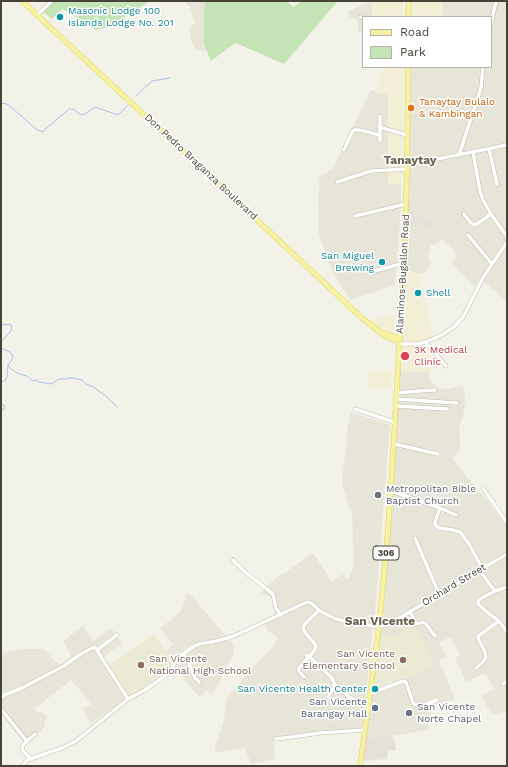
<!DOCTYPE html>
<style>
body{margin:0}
#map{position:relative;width:508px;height:767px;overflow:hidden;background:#f3f2e9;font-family:"Work Sans",sans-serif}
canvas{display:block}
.frame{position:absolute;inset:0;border:2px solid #464438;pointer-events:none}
.legend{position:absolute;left:362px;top:16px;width:130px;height:52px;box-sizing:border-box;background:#fff;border:1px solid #b5b4af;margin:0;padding:5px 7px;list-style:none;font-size:12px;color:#464438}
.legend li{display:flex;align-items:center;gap:8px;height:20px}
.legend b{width:20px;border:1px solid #b5b4af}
</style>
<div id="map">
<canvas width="508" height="767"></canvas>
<div class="frame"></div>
<ul class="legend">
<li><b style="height:5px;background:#f6f29f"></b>Road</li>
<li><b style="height:11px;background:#c4e4b5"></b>Park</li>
</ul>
</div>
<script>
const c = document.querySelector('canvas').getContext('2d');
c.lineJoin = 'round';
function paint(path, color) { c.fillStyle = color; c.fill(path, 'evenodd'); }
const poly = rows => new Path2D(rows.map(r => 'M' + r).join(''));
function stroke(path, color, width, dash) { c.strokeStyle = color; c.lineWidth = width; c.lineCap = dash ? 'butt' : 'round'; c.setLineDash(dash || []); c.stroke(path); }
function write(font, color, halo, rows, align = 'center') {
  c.font = font + ' "Work Sans",sans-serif'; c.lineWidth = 3; c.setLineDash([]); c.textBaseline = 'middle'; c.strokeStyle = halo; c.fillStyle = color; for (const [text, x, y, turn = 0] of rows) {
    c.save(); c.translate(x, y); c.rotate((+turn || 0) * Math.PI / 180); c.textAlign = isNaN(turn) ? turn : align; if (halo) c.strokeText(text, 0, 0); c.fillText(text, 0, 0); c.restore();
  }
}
const residential = poly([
 [183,1,206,1,204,8,204,44,207,51,196,50,192,44,189,29,195,23,190,7],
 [371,1,372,1,372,17,363,17,363,32,358,32,358,19,350,18,348,11],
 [412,1,507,1,507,145,407,164,411,67,491,67,491,17,411,17],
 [371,90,388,95,388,184,401,184,401,211,395,285,350,300,331,269,319,235,318,198,320,176,333,168],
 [507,147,507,300,506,301,480,278,475,287,452,263,457,254,442,239,434,245,431,245,428,256,431,262,427,271,419,274,405,270,409,166,468,154],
 [399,371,429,372,430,381,434,385,439,388,445,389,451,389,461,385,464,389,465,398,464,409,463,417,459,428,460,443,459,451,453,459,475,487,486,499,507,528,507,551,413,607,385,622,380,624],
 [350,413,360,415,390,425,374,624,337,618,324,612,311,601,308,600,305,600,275,614,273,606,272,598,261,593,265,588,278,576,286,572,313,553,332,582,342,574,347,579,349,578,352,570,354,563,352,515,350,510,342,483,344,463,347,445,347,432],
 [507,556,507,711,494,714,487,706,481,696,494,689,485,673,466,682,455,658,460,654,450,637,439,643,447,656,439,661,455,699,433,706,427,730,398,735,365,738,373,686,432,665,429,655,419,630,400,637,379,635,380,628],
 [187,593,190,594,226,636,191,644,173,660,166,651,173,644,160,628,176,616,183,607],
 [306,603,308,604,321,614,337,621,373,628,362,731,332,733,274,741,273,742,276,759,251,764,245,748,219,752,215,751,215,745,219,736,224,720,227,698,246,675,272,648,278,638,268,631,265,623],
 [83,626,93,641,111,628,122,643,101,659,128,697,91,723,82,709,92,704,71,680,34,709,38,713,42,712,48,718,45,720,44,727,41,731,28,741,22,741,1,713,1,656,4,653,12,650,28,649,44,649,59,665,64,662,71,656,63,641],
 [230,639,235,646,233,647,234,653,218,685,211,695,207,690,199,697,175,667,178,661,195,648]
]);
const commercial = poly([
 [372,1,403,1,403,17,372,17],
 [412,1,443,1,443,17,411,17],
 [384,67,403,67,403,166,401,184,388,185,388,95,375,91],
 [405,270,419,274,421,290,423,290,427,308,433,338,422,342,422,345,440,364,429,372,399,371,403,316],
 [394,315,395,328,390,331,387,331,379,328,369,321],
 [391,370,390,390,369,387,369,372]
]);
const industrial = poly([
 [410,214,431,222,430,227,409,223],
 [393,735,395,743,396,751,388,750,387,759,362,761,365,738]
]);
const education = poly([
 [401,629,419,630,429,655,432,665,398,682,385,687,373,686,379,635,400,637],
 [154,634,174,663,163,676,140,691,128,697,107,666]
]);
const green = poly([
 [54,1,150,1,109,27,95,30,83,21,62,9,52,19,42,11],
 [206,1,287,1,293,7,302,1,338,1,284,64,236,43,234,44,211,61,204,44,204,8]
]);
const stream = poly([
 [136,96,152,81,170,78],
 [1,103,7,104,19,114,36,129,42,132,69,109,73,109,81,115,85,114,95,107,118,115,128,105],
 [1,323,4,325,9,324,12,326,11,331,1,342],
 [1,347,4,350,8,351,12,354,13,358,8,365,7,376,6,380,1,382],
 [8,365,11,369,19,374,27,376,33,381,36,380,39,382,51,384,59,379,66,379,69,378,73,378,82,380,86,384,94,387,97,390,105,395,117,407],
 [1,404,5,406,4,409,1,410]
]);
const minor = poly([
 [37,15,52,1],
 [361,17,363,18],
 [491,24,496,1],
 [379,127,407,135],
 [380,141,380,116],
 [489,149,497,184],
 [344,150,352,132,354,130,359,130,380,135],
 [473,152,480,191,483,200,491,214,506,235,507,239],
 [459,155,481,88,483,67],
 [407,165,507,145],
 [337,182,371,171,407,169],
 [464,214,471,223,474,225,477,224,491,214],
 [355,216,406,204],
 [468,235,492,264],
 [371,272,404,263],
 [425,342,431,348,446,366],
 [400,344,419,344,425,342,440,336,454,327,463,317,484,276,507,242],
 [396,393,418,391,435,390],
 [396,399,457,403],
 [395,406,447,409],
 [355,409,394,422],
 [394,444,438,454],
 [483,488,507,523],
 [391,491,440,508,456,515],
 [440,508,435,522,435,525,439,528,453,530,460,532,469,544,482,568],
 [415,538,439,594],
 [233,560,245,572,273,594,276,608,281,615],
 [479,570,495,591,480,599,478,601,478,604,487,612,499,621,507,632],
 [495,591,507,587],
 [410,612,416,623,418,624,423,622,425,623,435,636],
 [97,650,117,635],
 [183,654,189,663,195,678,199,682],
 [306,655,310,657,332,678,334,683,348,696,354,700,367,707],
 [476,668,483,662,486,657,485,652,478,638,478,636,499,621],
 [304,677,299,671,299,668,314,651,316,646,315,644,306,634,303,628,304,625,319,610],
 [503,684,507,681],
 [369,694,403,681,406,682,413,703,416,705,419,706,426,704,437,700],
 [1,697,4,695,22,688,64,666,79,655,92,648,95,647,97,650,103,660,128,699],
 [328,697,333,689,334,683],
 [1,709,26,740,26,742],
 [276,739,320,733,364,730],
 [31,759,23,751,22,748,23,745,28,740,35,734],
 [23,766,27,760,62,748,76,741,128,699,145,690,165,676,170,671,176,661,183,654,193,647,199,644,217,641,234,636,307,602,311,603,320,611,336,619,353,623,379,627,382,626,401,617,507,554]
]);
const major = poly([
 [22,1,362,318,385,336,394,340,400,338],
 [408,17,409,1],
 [384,333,400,338],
 [360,766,379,627,387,542,392,472,404,263,407,169,408,67]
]);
const markers = [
 [60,17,4,"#0f9aa8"],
 [411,108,4,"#e8710a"],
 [382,262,4,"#0f9aa8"],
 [418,293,4,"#0f9aa8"],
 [405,356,5,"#e0444e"],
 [378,495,4,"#6b7280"],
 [403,660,4,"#8d6e63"],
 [141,665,4,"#8d6e63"],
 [375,689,4,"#0f9aa8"],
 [375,708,4,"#5c6f8a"],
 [409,713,4,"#6b7280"]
];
const shields = [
 [386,553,26]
];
const shieldNames = [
 ["306",386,553]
];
const cultureNames = [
 ["Masonic Lodge 100",68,11],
 ["Islands Lodge No. 201",68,23],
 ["San Miguel",374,256,"right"],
 ["Brewing",374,268,"right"],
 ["Shell",426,293],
 ["San Vicente Health Center",367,689,"right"]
];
const foodNames = [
 ["Tanaytay Bulalo",419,102],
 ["& Kambingan",419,114]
];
const streetNames = [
 ["Don Pedro Braganza Boulevard",201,167,43],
 ["Alaminos-Bugallon Road",403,274,-87],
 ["Orchard Street",454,585,-31]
];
const healthNames = [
 ["3K Medical",414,350],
 ["Clinic",414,362]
];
const worshipNames = [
 ["Metropolitan Bible",386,489],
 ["Baptist Church",386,501],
 ["San Vicente",417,707],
 ["Norte Chapel",417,719]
];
const educationNames = [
 ["San Vicente",395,654],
 ["Elementary School",395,666],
 ["San Vicente",149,659,"left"],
 ["National High School",149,671,"left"]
];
const serviceNames = [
 ["San Vicente",367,702],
 ["Barangay Hall",367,714]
];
const quarterNames = [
 ["Tanaytay",410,160],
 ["San Vicente",380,621]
];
paint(residential, '#e7e5d7');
paint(commercial, '#f3eed6');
paint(industrial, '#e3e1da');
paint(education, '#ebead4');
paint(green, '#c4e4b5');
stroke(stream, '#aac1eb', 1);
stroke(minor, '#bebcac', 4.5);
stroke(major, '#dad370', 5.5);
stroke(minor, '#fff', 3.5);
stroke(major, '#f6f29f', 4.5);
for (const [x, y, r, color] of markers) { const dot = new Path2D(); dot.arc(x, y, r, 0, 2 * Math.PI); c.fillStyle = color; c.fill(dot); stroke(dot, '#fff', 1.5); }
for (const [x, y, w] of shields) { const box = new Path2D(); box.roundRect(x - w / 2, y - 7, w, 14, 3); c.fillStyle = '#fff'; c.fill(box); stroke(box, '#464438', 1); }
write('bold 9px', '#464438', null, shieldNames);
write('10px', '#0d838f', '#fff', cultureNames, 'left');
write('10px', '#c56008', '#fff', foodNames, 'left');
write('10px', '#464438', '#fff', streetNames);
write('10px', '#be3a42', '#fff', healthNames, 'left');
write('10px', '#5b616d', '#fff', worshipNames, 'left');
write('10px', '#785e54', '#fff', educationNames, 'right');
write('10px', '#4e5e75', '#fff', serviceNames, 'right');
write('bold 12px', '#686450', '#fff', quarterNames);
</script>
